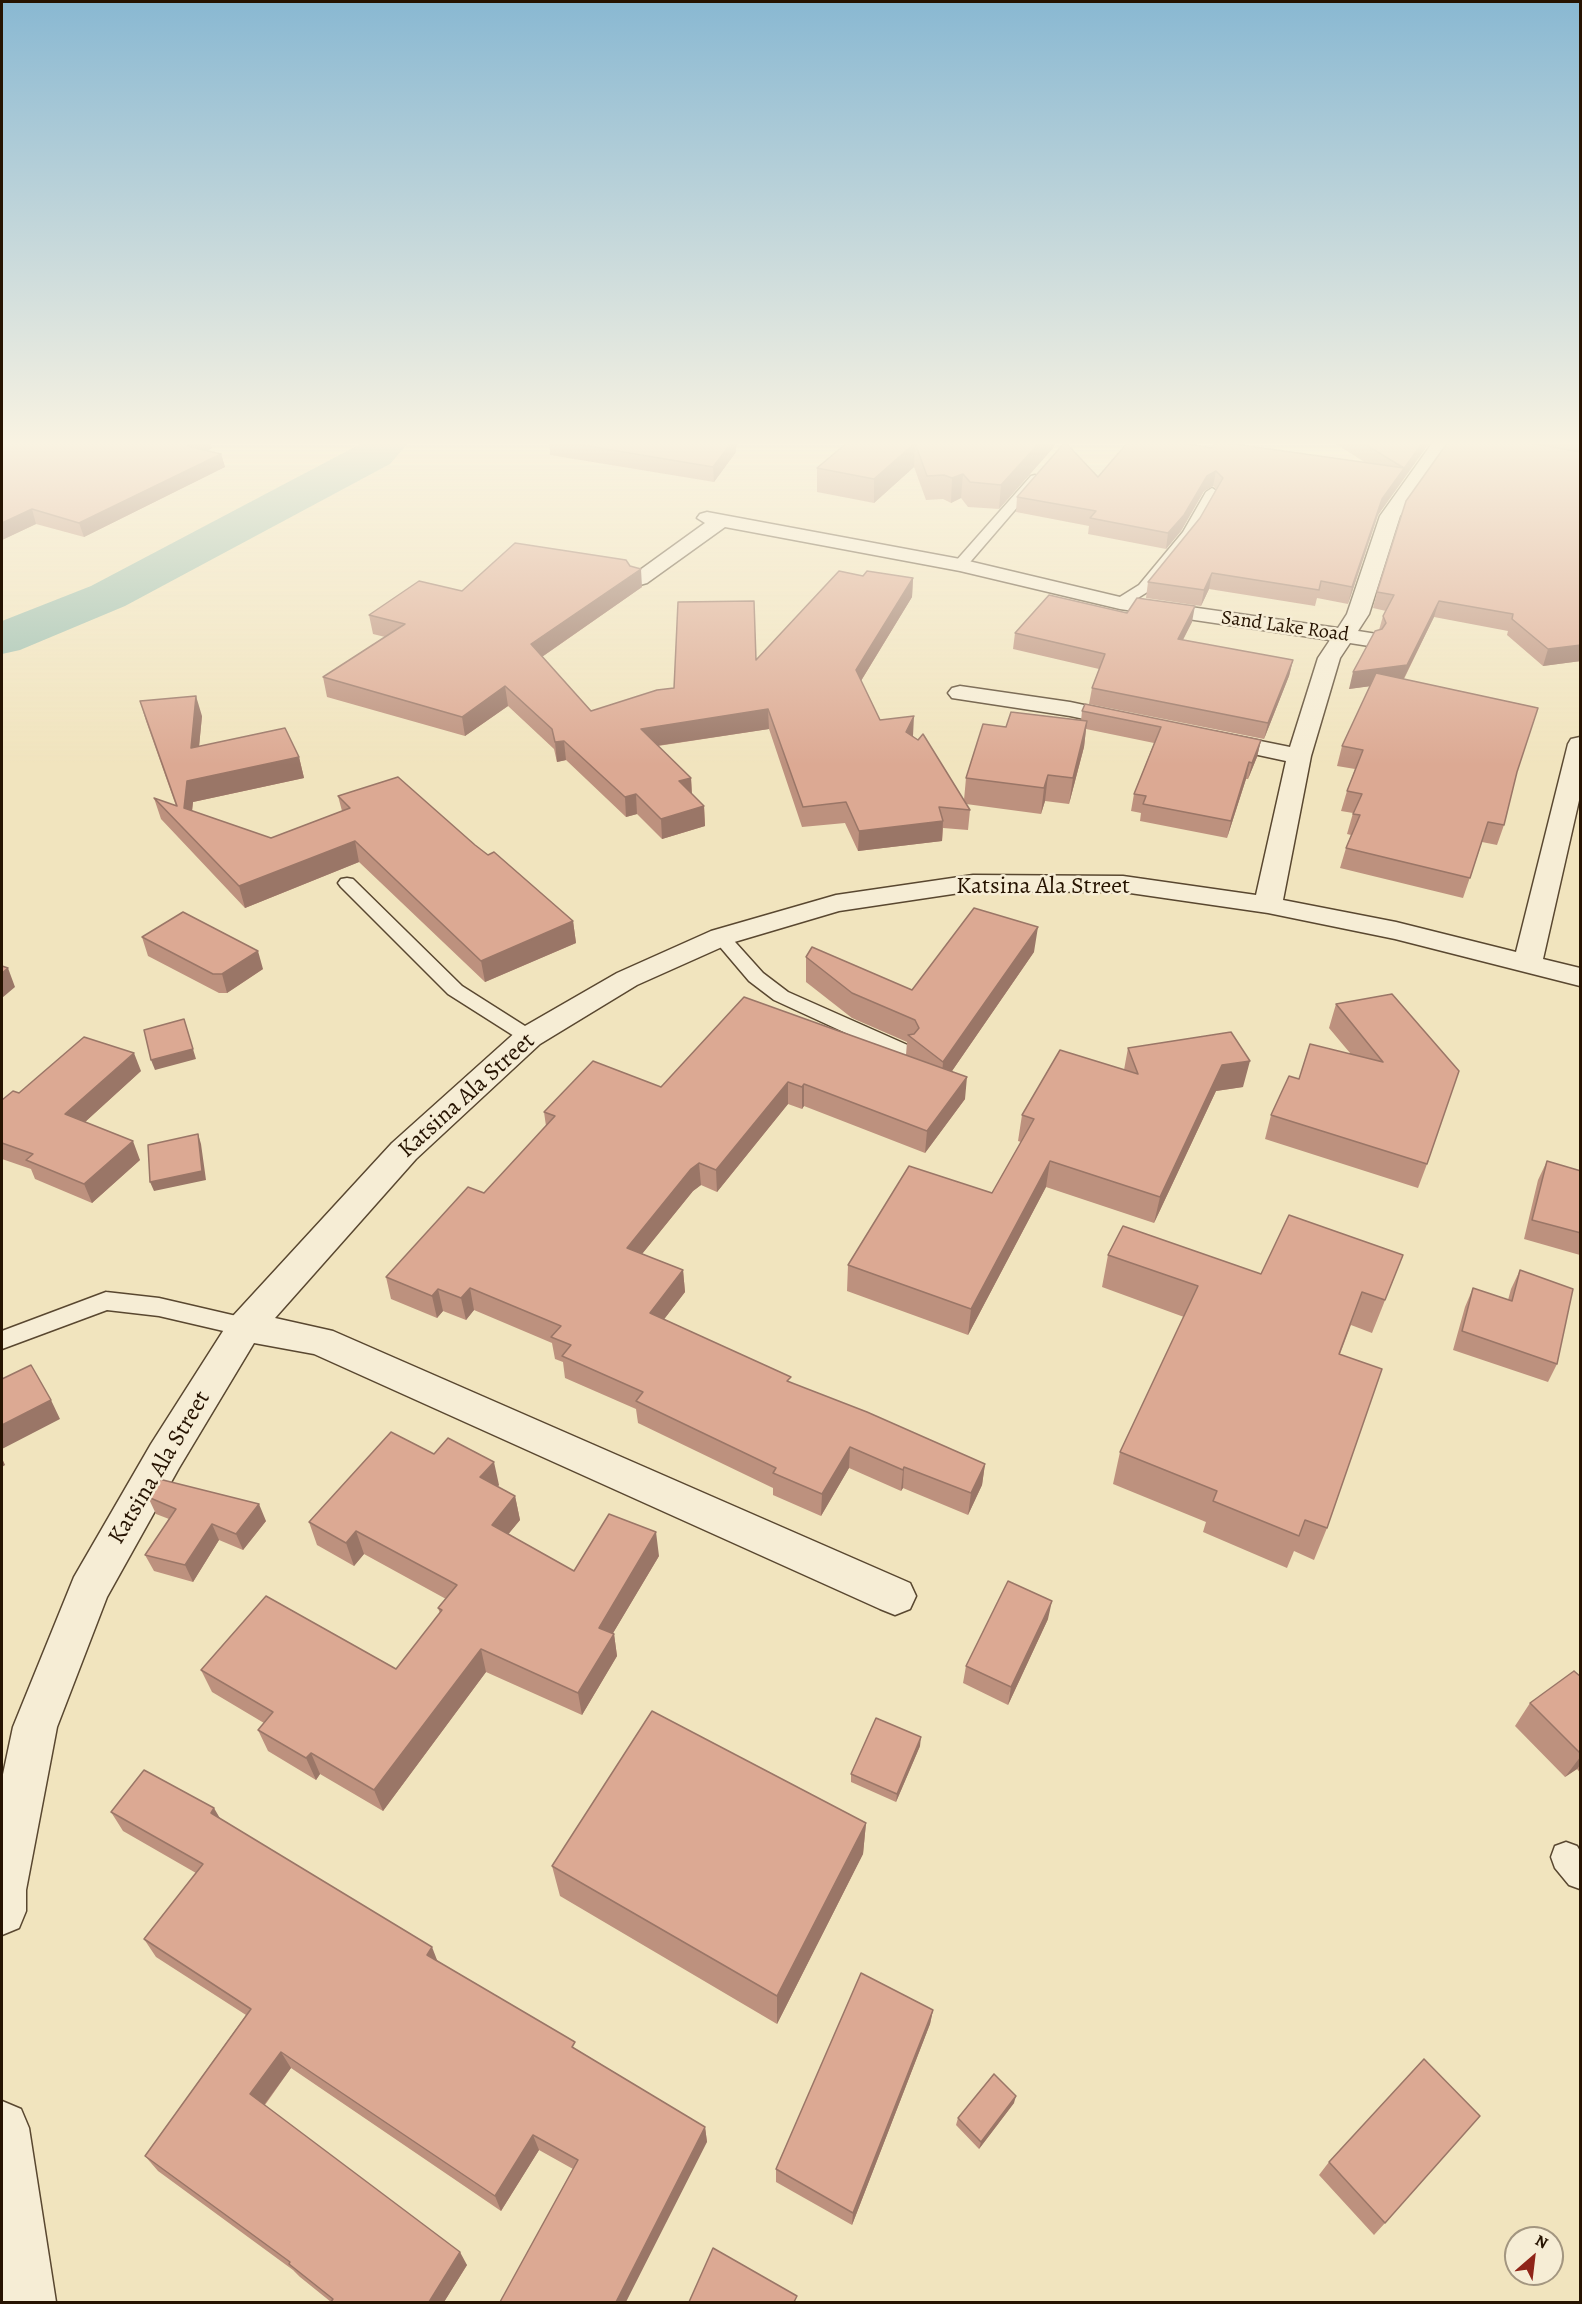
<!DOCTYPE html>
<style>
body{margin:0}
#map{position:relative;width:1582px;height:2304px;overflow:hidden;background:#f1e4be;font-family:Alegreya,serif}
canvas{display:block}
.frame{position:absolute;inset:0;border:3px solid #261301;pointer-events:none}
.north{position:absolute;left:1504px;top:2226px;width:60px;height:60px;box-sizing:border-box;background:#f6edd5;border:2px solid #a39680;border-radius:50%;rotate:28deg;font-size:16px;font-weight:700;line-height:24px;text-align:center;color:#261301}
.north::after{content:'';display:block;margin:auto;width:21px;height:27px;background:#8f2418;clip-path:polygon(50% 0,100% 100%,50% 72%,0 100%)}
</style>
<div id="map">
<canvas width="1582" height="2304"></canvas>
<div class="frame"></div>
<div class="north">N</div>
</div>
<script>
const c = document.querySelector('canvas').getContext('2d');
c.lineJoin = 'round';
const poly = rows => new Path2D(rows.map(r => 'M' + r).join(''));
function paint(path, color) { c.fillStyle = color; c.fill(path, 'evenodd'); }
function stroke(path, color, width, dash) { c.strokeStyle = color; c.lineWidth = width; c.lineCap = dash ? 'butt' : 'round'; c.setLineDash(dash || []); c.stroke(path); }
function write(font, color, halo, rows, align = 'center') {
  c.font = font + ' Alegreya,serif'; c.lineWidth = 5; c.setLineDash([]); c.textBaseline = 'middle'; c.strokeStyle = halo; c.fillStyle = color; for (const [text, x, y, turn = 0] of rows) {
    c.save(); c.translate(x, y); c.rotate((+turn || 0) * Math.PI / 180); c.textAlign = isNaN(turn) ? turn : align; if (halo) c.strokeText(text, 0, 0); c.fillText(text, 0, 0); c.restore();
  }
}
const river = poly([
 [364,442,409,442,390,464,125,606,20,650,2,654,2,621,91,586,364,442]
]);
const lane = poly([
 [1035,475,1041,479,1039,482,965,568,955,568,953,565,955,562,1031,476,1035,475],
 [1212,488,1218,492,1195,533,1149,591,1125,606,1115,606,1113,603,1115,600,1139,585,1183,532,1206,492,1212,488],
 [347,878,353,879,462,986,536,1033,539,1037,536,1041,529,1043,522,1041,448,994,341,887,338,883,341,879,347,878],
 [721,932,727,933,763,973,788,992,912,1047,915,1052,912,1057,905,1058,898,1057,774,1000,749,981,715,941,712,937,715,933,721,932],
 [106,1292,159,1298,245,1318,253,1321,257,1327,253,1333,245,1336,159,1316,107,1310,2,1349,2,1331,106,1292],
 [1566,1842,1577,1846,1580,1851,1580,1889,1569,1885,1555,1868,1551,1857,1555,1846,1566,1842]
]);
const street = poly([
 [1433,442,1452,442,1400,516,1369,614,1358,631,1377,634,1380,639,1377,644,1369,646,1350,643,1340,658,1311,756,1283,900,1396,922,1516,952,1568,744,1571,739,1580,737,1580,796,1543,959,1580,968,1580,986,1395,939,1268,913,1123,892,973,891,839,911,731,943,637,985,540,1044,416,1159,275,1318,333,1331,910,1583,916,1596,910,1609,895,1615,880,1609,314,1354,254,1343,179,1468,107,1597,57,1727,26,1890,26,1911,19,1928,2,1935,2,1779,13,1727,74,1577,151,1444,232,1317,392,1143,518,1030,617,973,711,931,836,895,973,875,1123,876,1256,895,1286,761,1207,744,1204,739,1207,734,1216,732,1290,747,1318,658,1330,640,1120,609,960,571,725,527,647,583,640,585,633,583,629,579,633,575,705,523,697,518,700,514,707,512,960,559,1120,597,1338,628,1347,614,1380,516,1433,442],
 [960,686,1070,702,1136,716,1139,721,1136,726,1127,728,1070,716,952,698,948,693,952,688,960,686],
 [2,2101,21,2109,29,2128,56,2302,2,2302,2,2101]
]);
const wall = poly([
 [2,442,210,442,212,448,207,450,221,454,225,467,84,537,36,524,2,540],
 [549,442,740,442,736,447,736,452,714,482,550,455],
 [848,442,1054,447,999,509,968,507,961,498,951,503,943,499,926,500,914,467,874,503,817,492,817,468],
 [1333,442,1430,442,1378,515,1348,604,1317,598,1315,606,1209,589,1201,606,1146,598,1148,582,1200,518,1216,489,1213,486,1204,491,1181,531,1166,549,1088,534,1089,526,1016,512,1017,497,1212,448,1366,463],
 [1448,442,1581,442,1581,661,1543,666,1507,635,1508,631,1434,617,1404,679,1517,772,1504,825,1497,845,1482,842,1463,898,1340,868,1346,848,1351,835,1347,834,1353,813,1341,811,1347,791,1355,769,1337,766,1342,746,1370,686,1349,689,1379,630,1383,616,1386,611,1373,608,1377,592],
 [863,576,913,578,912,597,861,681,880,720,913,736,964,800,966,778,1006,727,1081,721,1082,711,1261,740,1257,757,1248,779,1246,779,1227,838,1140,821,1141,813,1131,811,1134,794,1154,743,1086,729,1084,747,1069,804,1045,801,1041,814,966,804,970,810,968,830,943,828,942,841,858,851,845,823,802,827,769,729,658,746,691,778,692,794,704,806,705,826,662,839,637,814,626,817,566,760,557,762,554,749,508,706,465,736,327,697,323,677,385,637,373,634,369,615,462,591,642,587,542,657,591,711,674,688,756,660],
 [1127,613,1192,622,1183,640,1293,660,1289,676,1264,739,1089,704,1092,688,1099,669,1013,649,1015,633],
 [140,701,202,716,199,746,299,757,304,778,193,802,192,811,271,838,342,811,338,796,475,845,573,921,576,943,485,982,359,862,245,908,161,819,154,798,176,806,146,721],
 [142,937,263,969,227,993,219,993,148,956],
 [1034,952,952,1071,965,1099,925,1153,804,1106,802,1109,788,1104,717,1192,701,1185,693,1191,642,1254,683,1270,685,1292,664,1319,791,1383,985,1464,982,1485,968,1515,903,1488,901,1491,849,1468,821,1516,773,1495,773,1488,638,1423,636,1409,565,1378,563,1362,555,1359,552,1343,474,1310,466,1320,443,1311,437,1318,391,1299,386,1277,484,1193,546,1126,544,1112,661,1087,906,1055,907,1042,852,1018,806,982,806,957,912,990],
 [1392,994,1427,1164,1418,1188,1265,1139,1271,1115,1299,1079,1350,1053,1329,1028,1336,1004],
 [1128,1048,1243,1087,1216,1091,1154,1223,1046,1187,968,1335,847,1291,848,1265,992,1193,1021,1142,1018,1141,1022,1115,1124,1070],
 [141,1071,85,1122,140,1160,92,1203,35,1179,31,1169,2,1159,2,1100,19,1093],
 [1547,1161,1581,1171,1580,1255,1524,1239,1538,1180],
 [1108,1255,1261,1274,1403,1255,1372,1333,1351,1325,1340,1354,1327,1528,1314,1560,1294,1551,1287,1568,1203,1532,1206,1522,1113,1484,1120,1452,1184,1317,1102,1287],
 [1520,1270,1557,1364,1548,1382,1453,1350,1465,1307,1473,1288,1508,1300,1511,1289],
 [434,1454,499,1485,497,1487,515,1496,520,1520,508,1534,574,1571,659,1556,613,1633,614,1634,617,1656,582,1715,486,1672,383,1811,320,1774,316,1780,268,1751,258,1730,264,1723,212,1692,201,1670,396,1669,440,1613,438,1608,446,1599,364,1554,354,1566,317,1545,309,1522],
 [148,1497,266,1521,243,1550,219,1540,193,1582,154,1571,145,1555,169,1519,156,1514],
 [1048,1619,1008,1705,963,1683,966,1666],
 [1581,1677,1581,1774,1577,1769,1565,1777,1515,1726,1530,1703],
 [920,1746,896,1802,851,1782,851,1774],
 [111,1812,219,1818,437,1961,576,2049,705,2127,707,2142,573,2169,539,2150,501,2211,291,2068,265,2105,467,2265,444,2302,331,2302,300,2277,293,2270,158,2171,145,2156,246,2015,156,1957,144,1939,196,1873,123,1831],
 [866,1823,863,1854,777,2024,560,1896,552,1866],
 [933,2010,930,2024,852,2225,776,2182,776,2169],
 [1014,2103,979,2149,956,2125,958,2118],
 [1329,2162,1385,2223,1374,2235,1319,2175]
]);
const shadedWall = poly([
 [194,442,210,442,212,448,190,460,187,446],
 [732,442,740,442,736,447,736,452,714,482,713,467],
 [1040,442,1055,442,1054,447,999,509,1001,485],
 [1423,442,1430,442,1378,515,1348,604,1352,587,1382,499],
 [915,443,914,467,874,503,874,479],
 [221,454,225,467,84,537,79,523],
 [1216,471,1213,486,1204,491,1181,531,1166,549,1168,533,1207,476],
 [963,474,961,498,951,503,952,478],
 [32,509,36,524,2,540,2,523],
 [641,569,642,587,533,663,531,644],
 [1212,573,1209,589,1201,606,1204,590],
 [913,578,912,597,856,689,856,670],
 [1439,601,1434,617,1402,682,1349,689,1353,672],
 [1195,606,1192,622,1175,655,1178,639],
 [1581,645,1581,661,1543,666,1548,649],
 [1293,660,1289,676,1264,739,1268,723],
 [505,686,508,706,465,736,462,717],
 [196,696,202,716,197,768,191,748],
 [768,709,769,729,642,748,641,729],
 [914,716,913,736,905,751,906,732],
 [1087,721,1084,747,1069,804,1073,778],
 [1261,740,1257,757,1248,779,1252,763],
 [564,741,566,760,557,762,555,742],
 [299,757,304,778,193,802,190,829,184,808,187,781],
 [1249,762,1246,779,1227,838,1231,821],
 [1048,775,1045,801,1041,814,1044,788],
 [691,778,692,798,679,781],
 [636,794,637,814,626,817,625,797],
 [704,806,705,826,662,839,661,819],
 [943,821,942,841,858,851,859,831],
 [355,841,359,862,245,908,239,886],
 [573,921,576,943,485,982,481,961],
 [1038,927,1034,952,941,1087,943,1062],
 [258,951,263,969,227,993,222,974],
 [8,968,15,987,2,998,2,973],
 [184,1019,196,1059,155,1070,151,1060],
 [134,1053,141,1071,73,1133,65,1114],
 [1250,1061,1243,1087,1216,1091,1154,1223,1160,1197,1222,1065],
 [967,1077,965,1099,925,1153,927,1131],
 [788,1082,788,1104,717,1192,716,1170],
 [804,1084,804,1106,802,1109,802,1087],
 [198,1134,201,1144,206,1180,154,1191,150,1182],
 [133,1141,140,1160,92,1203,84,1184],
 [1050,1161,1046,1187,968,1335,971,1309],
 [699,1163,701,1185,693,1191,629,1270,627,1248,691,1169],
 [683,1270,685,1292,652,1335,650,1313],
 [470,1288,474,1310,466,1320,461,1298],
 [438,1289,443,1311,437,1318,432,1296],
 [51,1400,60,1419,2,1449,2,1425],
 [850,1447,849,1468,821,1516,822,1494],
 [2,1458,5,1465,2,1467],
 [494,1462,499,1485,485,1501,480,1477],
 [985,1464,982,1485,968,1515,971,1493],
 [904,1467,903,1488,901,1491,903,1470],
 [515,1496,520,1520,497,1548,492,1525],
 [259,1504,266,1521,243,1550,236,1534],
 [212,1524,219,1540,193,1582,185,1565],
 [356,1531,364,1554,354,1566,346,1543],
 [656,1532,659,1556,603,1650,599,1628],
 [1052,1601,1048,1619,1008,1705,1011,1687],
 [614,1634,617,1656,582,1715,578,1693],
 [481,1649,486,1672,383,1811,374,1790],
 [921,1737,920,1746,896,1802,897,1794],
 [311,1753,320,1774,316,1780,306,1758],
 [1581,1756,1581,1764,1577,1769,1565,1777],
 [214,1808,225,1827,211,1813],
 [866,1823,863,1854,777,2024,777,1996],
 [432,1947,439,1965,427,1955],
 [933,2010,930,2024,852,2225,853,2213],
 [281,2052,291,2068,261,2109,250,2094],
 [1016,2096,1014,2103,979,2149,981,2142],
 [705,2127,707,2142,626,2302,616,2302],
 [533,2135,539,2150,501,2211,495,2196],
 [460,2252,467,2265,444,2302,429,2302]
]);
const building = poly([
 [2,442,194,442,187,446,221,454,79,523,32,509,2,523,2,442],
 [564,442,732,442,713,467,564,442],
 [848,442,1040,442,1001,485,970,482,963,474,952,478,944,475,927,476,915,443,874,479,817,468,848,442],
 [1065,442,1098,477,1128,442,1176,442,1212,448,1215,442,1220,442,1404,468,1361,442,1423,442,1382,499,1352,587,1321,581,1319,590,1212,573,1204,590,1148,582,1200,518,1223,478,1216,471,1207,476,1184,515,1168,533,1090,518,1096,511,1017,497,1065,442],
 [1448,442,1523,442,1581,452,1581,645,1548,649,1512,619,1513,614,1439,601,1407,665,1353,672,1375,631,1382,629,1386,623,1383,616,1394,595,1377,592,1406,501,1448,442],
 [515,543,626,560,630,566,641,569,531,644,591,711,657,690,674,688,678,602,754,601,756,660,839,571,863,576,867,571,913,578,856,670,880,720,914,716,906,732,918,740,923,734,970,810,939,807,943,821,859,831,846,802,803,807,768,709,641,729,691,778,679,781,704,806,661,819,636,794,625,797,564,741,555,742,552,729,505,686,462,717,323,677,405,624,369,615,419,581,462,591,515,543],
 [1049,595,1127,613,1137,598,1195,606,1178,639,1293,660,1268,723,1092,688,1105,654,1015,633,1049,595],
 [1376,673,1538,708,1517,772,1504,825,1488,822,1470,878,1346,848,1360,815,1353,814,1362,794,1347,791,1363,750,1342,746,1376,673],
 [196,696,191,748,285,728,299,757,187,781,184,808,271,838,350,808,338,796,398,777,475,845,488,855,494,852,573,921,481,961,355,841,239,886,154,798,177,806,140,701,196,696],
 [1085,704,1261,740,1252,763,1249,762,1231,821,1143,804,1146,796,1134,794,1161,727,1082,711,1085,704],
 [1011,712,1087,721,1073,778,1048,775,1044,788,966,778,983,724,1006,727,1011,712],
 [974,908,1038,927,943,1062,908,1035,914,1034,919,1028,915,1020,852,993,806,957,812,947,912,990,974,908],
 [183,912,258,951,222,974,213,974,142,937,183,912],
 [2,966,8,968,2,973,2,966],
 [1392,994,1459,1071,1427,1164,1271,1115,1289,1076,1299,1079,1310,1044,1383,1062,1336,1004,1392,994],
 [744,997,967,1077,927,1131,804,1084,802,1087,788,1082,716,1170,699,1163,691,1169,627,1248,683,1270,650,1313,791,1377,787,1381,867,1412,985,1464,971,1493,904,1467,903,1470,850,1447,822,1494,773,1473,776,1468,636,1401,643,1392,562,1356,571,1345,551,1337,561,1326,470,1288,461,1298,438,1289,432,1296,386,1277,468,1187,484,1193,555,1116,544,1112,593,1061,661,1087,744,997],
 [184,1019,193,1049,151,1060,144,1030,184,1019],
 [1231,1032,1250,1061,1222,1065,1160,1197,1050,1161,971,1309,848,1265,909,1166,992,1193,1034,1119,1022,1115,1060,1050,1138,1074,1128,1048,1231,1032],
 [84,1037,134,1053,65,1114,133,1141,84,1184,26,1160,33,1154,2,1143,2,1100,13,1091,19,1093,84,1037],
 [198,1134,202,1171,150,1182,148,1145,198,1134],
 [1547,1161,1581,1171,1581,1233,1532,1220,1547,1161],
 [1289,1215,1403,1255,1385,1300,1362,1292,1339,1354,1382,1369,1327,1528,1305,1520,1299,1536,1213,1501,1217,1491,1120,1452,1198,1286,1108,1255,1123,1226,1261,1274,1289,1215],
 [1520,1270,1573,1289,1557,1364,1462,1331,1473,1288,1512,1301,1520,1270],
 [31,1365,51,1400,2,1425,2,1379,31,1365],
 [391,1432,434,1454,448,1438,494,1462,480,1477,515,1496,492,1525,574,1571,609,1514,656,1532,599,1628,614,1634,578,1693,481,1649,374,1790,311,1753,306,1758,258,1730,273,1712,201,1670,266,1596,396,1669,442,1610,438,1608,457,1585,356,1531,346,1543,309,1522,391,1432],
 [159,1479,259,1504,236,1534,212,1524,185,1565,145,1555,176,1509,148,1497,159,1479],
 [1008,1581,1052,1601,1011,1687,966,1666,1008,1581],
 [1574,1671,1581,1677,1581,1754,1530,1703,1574,1671],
 [652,1711,866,1823,777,1996,552,1866,652,1711],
 [876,1718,921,1737,897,1794,851,1774,876,1718],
 [144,1770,214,1808,211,1813,432,1947,427,1955,575,2042,572,2047,705,2127,616,2302,500,2302,578,2160,533,2135,495,2196,281,2052,250,2094,460,2252,429,2302,331,2302,333,2299,289,2264,290,2262,145,2156,251,2009,144,1939,203,1864,111,1812,144,1770],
 [861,1973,933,2010,853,2213,776,2169,861,1973],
 [1424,2059,1480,2116,1385,2223,1329,2162,1424,2059],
 [994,2074,1016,2096,981,2142,958,2118,994,2074],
 [713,2248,797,2296,794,2302,689,2302,713,2248]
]);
const farStreetnames = [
 ["Sand Lake Road",1285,627,8]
];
const streetNames = [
 ["Katsina Ala Street",1043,887],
 ["Katsina Ala Street",467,1096,-42],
 ["Katsina Ala Street",160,1468,-59]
];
paint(river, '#9bbfb0');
stroke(lane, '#594730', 3);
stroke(street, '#594730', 3);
paint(lane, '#f6edd5');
paint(street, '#f6edd5');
paint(wall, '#bd917e');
paint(shadedWall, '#9a7667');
paint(building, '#dca993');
stroke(building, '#9a7667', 1.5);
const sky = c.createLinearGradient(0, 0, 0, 765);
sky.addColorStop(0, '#89b8d2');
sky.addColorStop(0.58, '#f9f3e2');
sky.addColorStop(1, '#f9f3e200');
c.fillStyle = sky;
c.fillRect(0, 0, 1582, 765);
write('20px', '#261301', '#f6edd5', farStreetnames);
write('24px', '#261301', '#f6edd5', streetNames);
</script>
